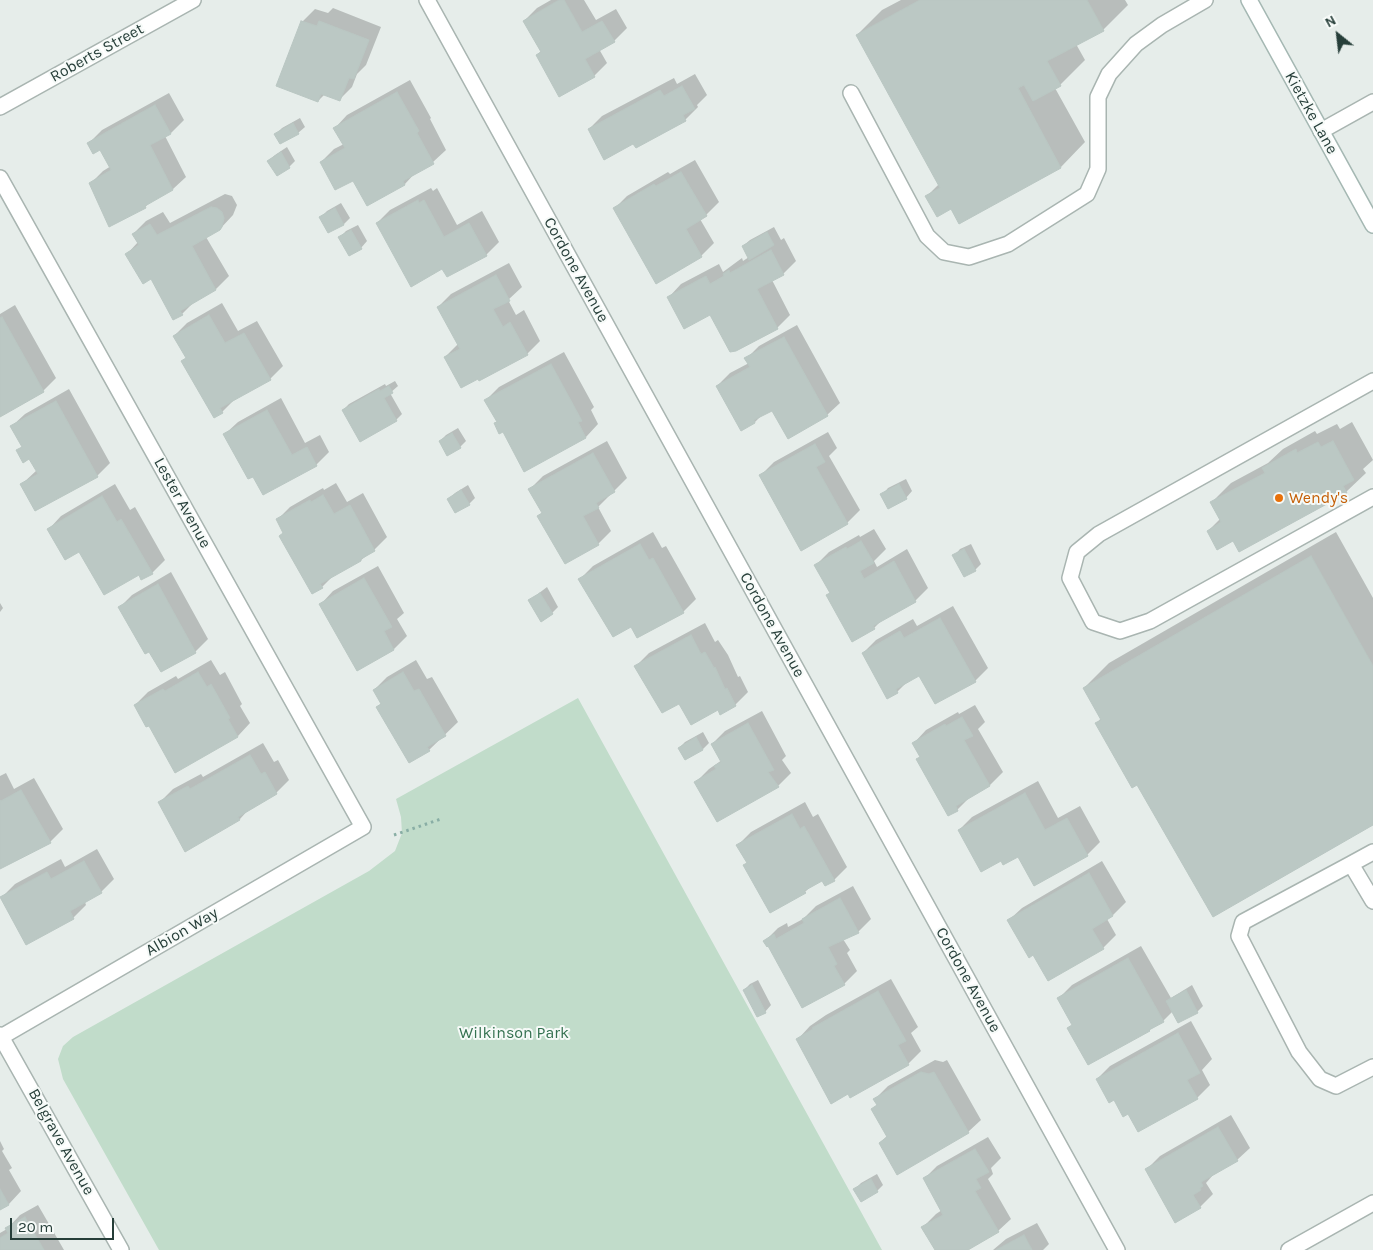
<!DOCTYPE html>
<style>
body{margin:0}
#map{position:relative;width:1373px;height:1250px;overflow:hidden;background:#e6edea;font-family:Karla,sans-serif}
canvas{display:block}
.north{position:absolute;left:1313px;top:10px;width:50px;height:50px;-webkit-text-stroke:4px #f6faf8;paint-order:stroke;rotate:331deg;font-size:14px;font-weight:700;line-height:20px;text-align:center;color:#263e39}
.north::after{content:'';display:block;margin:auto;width:18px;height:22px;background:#263e39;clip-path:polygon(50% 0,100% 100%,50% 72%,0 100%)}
.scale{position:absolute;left:10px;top:1218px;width:104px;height:22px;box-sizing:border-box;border:2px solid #263e39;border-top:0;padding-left:6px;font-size:15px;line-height:18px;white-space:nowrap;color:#263e39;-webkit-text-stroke:4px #f6faf8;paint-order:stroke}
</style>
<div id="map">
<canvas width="1373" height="1250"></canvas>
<div class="north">N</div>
<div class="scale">20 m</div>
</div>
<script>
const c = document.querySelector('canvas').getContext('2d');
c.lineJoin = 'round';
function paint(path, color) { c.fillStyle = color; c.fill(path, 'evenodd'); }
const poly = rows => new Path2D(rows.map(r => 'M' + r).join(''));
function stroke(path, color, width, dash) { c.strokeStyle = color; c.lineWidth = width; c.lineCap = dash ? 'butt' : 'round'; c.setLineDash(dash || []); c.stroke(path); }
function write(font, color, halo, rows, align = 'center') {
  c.font = font + ' Karla,sans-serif'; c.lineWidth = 4; c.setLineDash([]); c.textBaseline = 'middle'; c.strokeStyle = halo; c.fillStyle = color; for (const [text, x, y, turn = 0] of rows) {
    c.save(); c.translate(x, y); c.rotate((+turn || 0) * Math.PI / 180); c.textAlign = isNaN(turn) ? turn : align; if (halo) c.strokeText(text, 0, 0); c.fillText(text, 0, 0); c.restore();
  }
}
const green = poly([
 [578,698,882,1250,159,1250,63,1079,58,1059,63,1046,73,1037,369,871,395,851,402,833,401,817,396,799]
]);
const shadow = poly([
 [551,0,584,0,596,20,616,9,627,28,614,41,599,49,607,63,594,76,537,55,541,51,524,21,537,8],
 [901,0,1125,0,1128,5,1103,30,1076,44,1085,60,1060,85,1055,88,1085,142,1061,167,951,207,927,196,939,184,857,35,882,10],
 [333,8,381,27,366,65,357,74,352,87,339,100,325,94,318,101,302,22,315,9,328,13],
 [695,74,707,95,697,105,698,107,685,120,632,143,589,129,602,116,674,78,677,84],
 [410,80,431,118,430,119,446,150,433,162,416,172,405,184,367,204,353,179,321,162,334,149,344,144,335,128,347,115],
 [169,93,184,120,171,133,165,136,186,177,173,189,150,202,145,207,110,225,90,184,103,171,111,166,101,148,89,143,102,130],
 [300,118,305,127,298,133,276,134,282,128],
 [287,147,295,161,289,167,268,161,275,155],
 [695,160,719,202,706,215,700,219,714,243,701,256,614,209,627,196,668,172,670,174],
 [431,188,433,191,437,188,457,225,482,211,499,242,486,255,447,275,443,267,377,223,390,210],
 [225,194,232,196,237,205,233,215,220,229,206,237,229,276,216,289,195,301,182,314,151,277,127,254,138,242,133,234,146,221,163,212,170,223],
 [341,203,350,218,344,224,329,232,321,217,327,211],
 [358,225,367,241,361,248,340,237,346,231],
 [774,227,781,240,784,238,796,261,783,274,772,280,790,315,777,328,736,350,711,314,669,297,681,284,719,264,723,272,742,258,743,261,749,257,743,246,750,240],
 [509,263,522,287,508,300,516,315,524,310,540,341,527,354,445,357,458,344,438,307,451,294],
 [222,303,238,331,257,321,283,366,270,379,235,399,222,412,174,336,187,323],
 [15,305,56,378,43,391,0,415,0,314],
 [797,325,840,403,827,415,772,409,763,414,755,422,717,386,730,373,749,363,746,359,759,346],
 [564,352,594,407,591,410,598,424,586,437,503,430,495,424,498,421,486,400,499,387],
 [395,381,398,386,390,393,402,414,396,420,343,410,349,404,385,384,386,386],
 [69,389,110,463,97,476,22,484,37,470,30,457,18,451,23,446,12,426,25,414],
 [281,398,305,443,320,435,329,452,316,465,253,475,225,434,238,422],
 [1352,422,1373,460,1363,469,1366,473,1346,492,1234,540,1208,531,1221,518,1212,502,1231,483,1268,463,1283,449,1315,431,1317,434,1337,424,1340,429],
 [458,428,466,441,460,447,440,441,446,435],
 [828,432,837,448,829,456,860,510,847,523,761,475,774,462],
 [607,441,627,478,598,507,611,531,598,544,539,516,543,512,530,489,543,476],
 [906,479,912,491,906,498,888,507,882,495,888,488],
 [336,483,347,502,363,493,387,537,374,550,361,560,334,575,322,587,277,520,290,507,323,488,324,490],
 [115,484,130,510,135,507,165,560,152,573,139,574,80,550,49,529,61,516],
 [468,485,475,498,469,504,449,499,455,493],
 [874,529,886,549,874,561,877,567,907,549,928,588,915,601,884,618,874,628,828,595,831,592,816,565,829,552,859,535,860,537],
 [653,532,662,548,666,546,696,599,683,612,631,625,580,579,593,566],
 [1336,532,1373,598,1373,823,1138,783,1097,723,1101,718,1084,688,1109,663],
 [971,544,981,564,975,570,954,556,960,549],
 [378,566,404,613,397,619,407,636,394,649,357,669,321,604,333,591],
 [171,572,208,639,195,652,161,670,149,650,119,608,132,595],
 [547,587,558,607,552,613,530,600],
 [0,603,3,608,0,612],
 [953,606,988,668,975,681,920,674,909,680,897,692,863,653,876,640,913,619,917,626],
 [705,623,715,642,718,640,728,655,738,677,740,676,748,692,735,705,718,708,680,702,636,666,649,653],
 [211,660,220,675,225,672,242,704,240,706,250,723,238,736,149,724,135,705,148,692,176,676,178,679],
 [416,660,427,679,432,677,458,722,429,750,409,761,377,707,382,703,374,690,387,677],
 [975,705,985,722,978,729,1003,772,990,785,970,797,957,810,918,759,921,756,914,743,926,730,958,712,959,714],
 [762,711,786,756,782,760,791,773,778,786,718,820,696,782,709,769,722,760,712,744,725,731],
 [703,732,709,743,703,749,686,759,679,748,685,742],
 [263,743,274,762,278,760,289,780,276,793,250,808,240,819,185,850,160,802,173,789,201,774,203,777],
 [6,773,14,789,34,778,63,829,50,842,0,868,0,776],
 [1038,781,1058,818,1080,806,1100,842,1087,855,1019,855,959,830,972,817],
 [805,802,813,817,818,814,847,867,834,880,823,879,812,885,805,892,745,865,748,862,738,845,751,832],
 [97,849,114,879,101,892,85,902,86,905,73,918,27,943,2,897,15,884,61,859,65,867],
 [1102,861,1126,902,1113,915,1107,919,1116,935,1103,948,1034,954,1009,920,1022,908],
 [853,886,871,919,858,932,843,939,850,950,847,953,857,971,844,984,765,941,778,928,787,923,788,927,803,919,816,906],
 [1141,946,1171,998,1192,985,1203,1006,1197,1012,1173,1011,1163,1021,1149,1030,1073,1024,1059,998,1072,985],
 [891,979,918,1027,911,1033,921,1051,908,1064,798,1039,810,1026,826,1015],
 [758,980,771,1005,765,1012,744,990,750,984],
 [1191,1021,1212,1059,1202,1070,1210,1085,1197,1098,1129,1112,1097,1079,1110,1066],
 [935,1060,943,1062,947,1060,981,1120,968,1132,880,1143,888,1135,873,1109,878,1104,875,1099,888,1086],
 [1231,1115,1250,1148,1237,1160,1213,1175,1206,1183,1213,1194,1200,1207,1147,1169,1160,1156],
 [988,1137,1001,1158,991,1168,993,1174,988,1179,1011,1219,998,1231,965,1250,936,1250,923,1227,936,1214,942,1210,924,1179,937,1166],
 [0,1141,4,1149,2,1151,12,1168,9,1170,21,1191,9,1204,0,1208],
 [877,1174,883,1185,877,1191,855,1189,861,1183],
 [38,1205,64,1250,0,1250,0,1233,7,1229,20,1215],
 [1037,1223,1049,1244,1043,1250,993,1250,1006,1239]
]);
const building = poly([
 [559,0,564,0,582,32,602,21,615,42,585,59,595,77,559,97,536,55,541,52,523,21,559,0],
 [920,0,1087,0,1104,31,1047,61,1061,86,1033,101,1024,85,1018,88,1061,168,959,224,951,209,937,217,925,196,940,188,856,35,920,0],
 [301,21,317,26,319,21,369,40,354,79,349,78,340,101,321,94,318,102,276,86,301,21],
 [682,86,695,109,683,115,686,121,636,148,633,144,604,160,588,129,660,90,664,96,682,86],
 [397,92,419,131,417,133,434,164,403,181,405,185,367,206,353,181,335,190,320,162,345,148,333,128,397,92],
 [155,105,171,134,150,145,173,190,145,206,146,208,109,227,89,183,111,170,100,150,93,154,87,143,155,105],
 [293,123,299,134,280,144,274,134,293,123],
 [281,152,290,168,277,176,267,161,281,152],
 [681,172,707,216,686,229,702,257,656,284,613,208,654,184,656,186,681,172],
 [418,200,419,203,424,200,444,237,469,223,487,256,447,277,442,269,411,287,376,223,418,200],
 [211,207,217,208,222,212,224,218,222,227,220,230,192,246,216,290,180,311,183,315,173,320,151,279,143,284,125,254,139,245,132,234,150,224,157,235,211,207],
 [335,208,344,225,328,233,319,217,335,208],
 [351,230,362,249,349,256,338,237,351,230],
 [767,232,774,245,749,260,742,246,767,232],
 [771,250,784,275,757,289,778,329,736,351,730,352,710,315,684,329,667,297,706,276,710,284,724,276,723,274,729,270,730,273,771,250],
 [496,275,510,301,493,309,503,327,510,322,528,355,479,381,478,379,461,388,444,357,460,349,437,307,496,275],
 [209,315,225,343,244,333,271,380,220,408,223,413,214,418,181,361,186,358,173,336,209,315],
 [2,317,44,392,0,417,0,318,2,317],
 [784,337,828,416,788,439,772,411,754,420,755,423,741,431,716,386,750,367,744,358,784,337],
 [551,364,582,421,578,422,586,438,524,472,503,432,499,434,494,423,497,422,484,400,551,364],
 [389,386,393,393,384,398,397,421,360,442,342,410,379,389,380,391,389,386],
 [56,401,98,477,35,511,20,484,38,474,29,459,23,463,16,450,22,447,10,426,56,401],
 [267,410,292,455,307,447,317,466,263,495,253,477,248,479,223,434,267,410],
 [452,433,461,448,447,456,439,441,452,433],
 [1333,441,1354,480,1343,486,1347,493,1239,552,1233,541,1217,550,1207,531,1221,522,1210,502,1265,473,1262,468,1296,449,1297,453,1318,442,1321,447,1333,441],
 [815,444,825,462,816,467,848,524,801,551,759,475,815,444],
 [593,453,615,492,596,503,599,508,583,516,599,545,565,564,537,516,542,513,528,489,593,453],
 [899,484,907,499,888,509,880,494,899,484],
 [461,490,470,505,455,513,447,499,461,490],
 [323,495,334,514,350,505,375,551,361,559,361,561,320,584,323,588,312,594,279,536,283,533,276,519,310,500,311,502,323,495],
 [102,496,117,522,121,519,153,574,141,580,139,575,104,595,79,552,65,560,47,529,102,496],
 [861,541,874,563,860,571,864,579,894,561,916,602,873,626,875,629,852,642,826,595,830,593,814,565,846,547,847,549,861,541],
 [640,544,649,560,653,558,684,613,637,638,631,627,613,637,578,579,640,544],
 [964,549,976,571,964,577,952,555,964,549],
 [1311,556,1373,666,1373,825,1213,917,1137,785,1132,788,1095,723,1101,720,1083,688,1311,556],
 [364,578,392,627,384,631,394,650,357,671,319,604,364,578],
 [158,584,196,653,161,672,149,652,145,654,118,607,158,584],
 [540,593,553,614,541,622,528,600,540,593],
 [940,618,976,682,935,704,919,676,896,689,898,693,887,699,862,653,900,631,904,638,940,618],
 [691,635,701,654,705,652,714,668,715,667,725,689,727,688,736,706,720,715,718,710,691,725,679,704,662,713,634,666,691,635],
 [198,672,207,687,211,684,230,718,228,719,238,737,175,773,149,726,146,727,134,705,163,689,165,691,198,672],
 [403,672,414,691,419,689,446,736,427,747,430,751,409,763,376,707,381,704,373,690,403,672],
 [962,717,973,736,964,740,990,786,956,806,958,811,948,816,916,759,920,757,912,743,945,724,946,726,962,717],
 [748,723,774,770,768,772,779,787,717,822,694,782,716,769,714,766,721,762,711,744,748,723],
 [696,737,703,750,685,760,678,748,696,737],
 [250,755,261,774,265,772,277,794,238,817,240,820,185,852,158,802,188,786,190,789,250,755],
 [21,790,51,843,0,869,0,800,1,801,21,790],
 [1025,793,1045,830,1067,818,1088,856,1034,886,1018,857,1003,865,1001,861,981,872,958,830,1025,793],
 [792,814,800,829,804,826,835,881,825,886,822,881,804,891,806,893,770,913,743,865,747,863,736,845,792,814],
 [84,861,102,893,70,911,74,919,26,945,0,897,47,872,51,879,84,861],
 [1089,873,1113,916,1092,929,1104,949,1048,981,1033,955,1029,958,1007,920,1089,873],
 [840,898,859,933,828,947,837,964,834,966,845,985,802,1008,768,946,767,947,763,941,774,934,776,939,804,923,802,919,840,898],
 [1128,958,1164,1022,1149,1030,1150,1031,1088,1065,1067,1028,1072,1025,1057,998,1128,958],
 [752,985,766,1013,757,1017,743,990,752,985],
 [1186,990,1198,1013,1178,1023,1166,1001,1186,990],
 [878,991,906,1041,898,1045,909,1065,850,1098,848,1094,831,1104,796,1039,813,1029,812,1028,878,991],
 [1178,1033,1200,1073,1187,1080,1198,1099,1138,1132,1128,1114,1123,1117,1114,1100,1109,1103,1096,1079,1178,1033],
 [921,1072,929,1074,934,1072,969,1133,897,1175,879,1143,887,1137,871,1109,877,1105,873,1099,921,1072],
 [1218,1127,1238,1161,1201,1182,1203,1186,1200,1188,1201,1190,1193,1195,1201,1208,1175,1223,1145,1169,1218,1127],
 [975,1149,989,1172,976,1179,981,1188,975,1191,999,1232,968,1250,935,1250,921,1227,943,1215,923,1178,975,1149],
 [871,1179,878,1192,861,1202,853,1189,871,1179],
 [0,1189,9,1205,0,1210,0,1189],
 [25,1217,44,1250,0,1250,0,1238,8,1233,5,1228,25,1217],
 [1024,1235,1032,1250,996,1250,1024,1235]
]);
const path = poly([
 [394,835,441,819]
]);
const lane = poly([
 [851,93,927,236,944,252,969,257,1008,244,1087,194,1098,169,1098,97,1109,74,1136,44,1162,25,1205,0],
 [1321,131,1373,102],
 [1373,381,1099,534,1077,552,1070,578,1093,622,1120,631,1150,621,1373,497],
 [1373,852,1351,864,1373,901],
 [1351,864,1243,922,1239,936,1299,1052,1320,1079,1336,1086,1373,1067]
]);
const street = poly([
 [427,0,1117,1250],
 [0,107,193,0],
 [0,178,363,827,1,1037],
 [0,1035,121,1250],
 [1289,1250,1373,1203]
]);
const secondary = poly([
 [1249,0,1373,225]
]);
const markers = [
 [1279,498,5,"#e8710a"]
];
const streetNames = [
 ["Roberts Street",97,53,-29],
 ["Kietzke Lane",1311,113,61],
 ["Cordone Avenue",576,270,61],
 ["Lester Avenue",182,503,61],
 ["Cordone Avenue",772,625,61],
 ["Albion Way",182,932,-30],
 ["Cordone Avenue",968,980,61],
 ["Belgrave Avenue",61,1142,61]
];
const foodNames = [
 ["Wendy's",1289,498]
];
const parkNames = [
 ["Wilkinson Park",514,1033]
];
paint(green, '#c1dcca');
paint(shadow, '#0003');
paint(building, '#bbc8c4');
stroke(building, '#b9c6c2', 1);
stroke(lane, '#a9b5b1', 18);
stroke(street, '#a9b5b1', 18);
stroke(secondary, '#a5b8b3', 18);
stroke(path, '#89aea5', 3, [2.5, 4]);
stroke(lane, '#fff', 15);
stroke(street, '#fff', 15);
stroke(secondary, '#fff', 15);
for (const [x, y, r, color] of markers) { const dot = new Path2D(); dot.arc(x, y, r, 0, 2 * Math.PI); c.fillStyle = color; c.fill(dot); stroke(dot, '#f6faf8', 2); }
write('16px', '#263e39', '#f6faf8', streetNames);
write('16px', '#c56008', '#f6faf8', foodNames, 'left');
write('16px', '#347150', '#f6faf8', parkNames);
</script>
